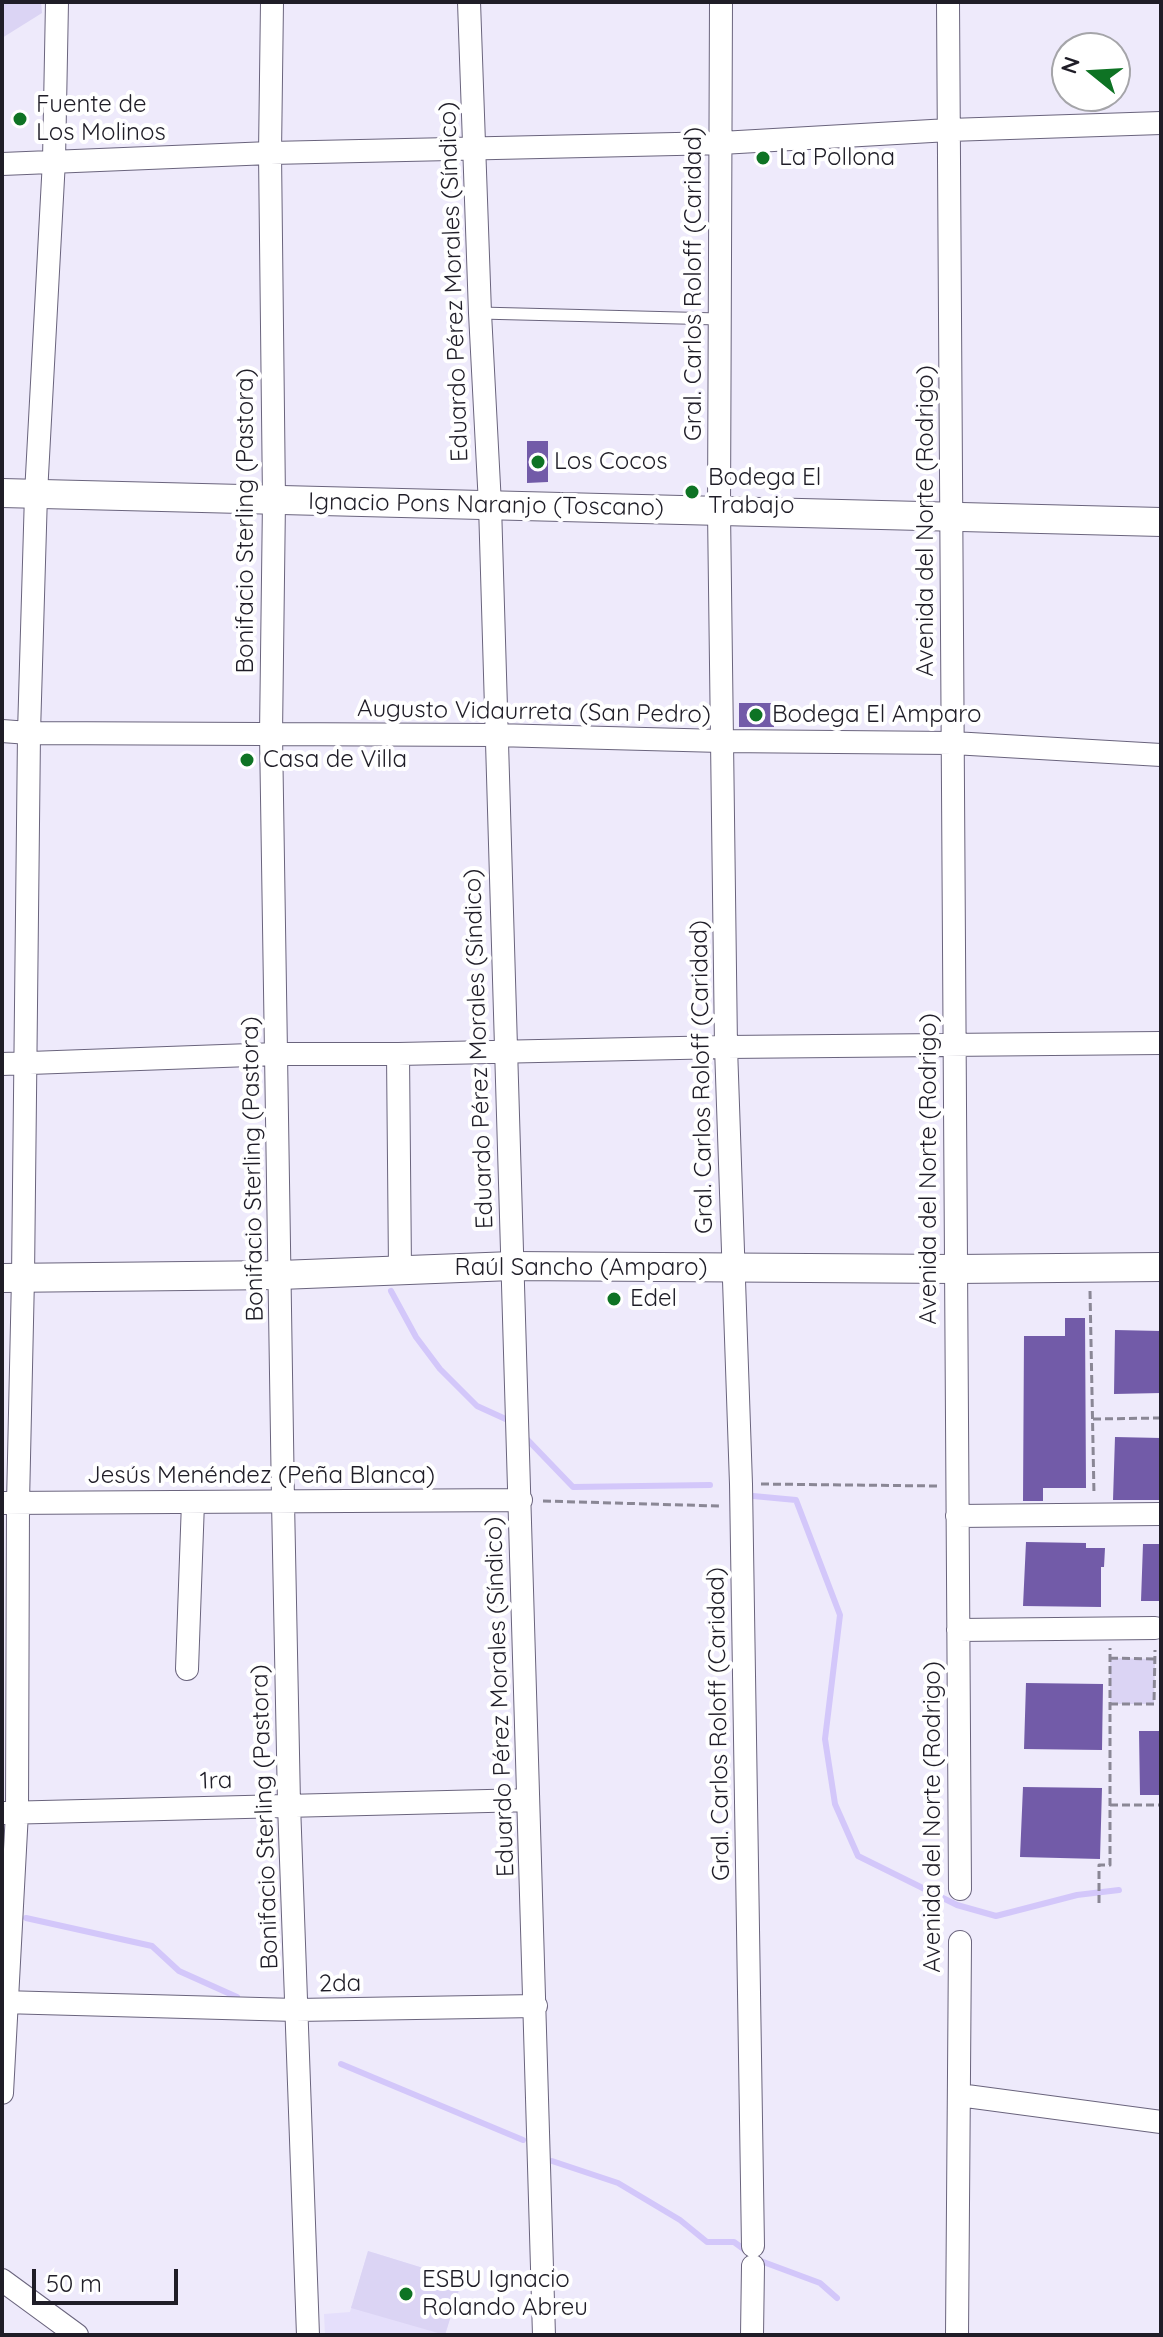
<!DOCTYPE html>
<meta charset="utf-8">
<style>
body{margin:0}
#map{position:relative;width:1163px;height:2337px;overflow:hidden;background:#eeeafb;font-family:Quicksand,sans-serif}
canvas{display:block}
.frame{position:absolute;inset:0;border:4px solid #1f1d27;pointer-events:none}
.north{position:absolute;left:1051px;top:32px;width:80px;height:80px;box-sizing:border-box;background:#fff;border:2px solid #a5a5a9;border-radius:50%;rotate:288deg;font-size:22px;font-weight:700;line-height:32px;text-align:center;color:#1f1d27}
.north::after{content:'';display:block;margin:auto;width:28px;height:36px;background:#0e7324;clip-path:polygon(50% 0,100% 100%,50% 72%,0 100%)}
.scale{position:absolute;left:32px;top:2269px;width:146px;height:36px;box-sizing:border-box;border:4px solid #1f1d27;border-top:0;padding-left:10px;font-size:24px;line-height:28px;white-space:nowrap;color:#1f1d27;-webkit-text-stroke:6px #fff;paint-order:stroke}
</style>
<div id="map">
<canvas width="1163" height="2337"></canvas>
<div class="frame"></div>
<div class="north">N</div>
<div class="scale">50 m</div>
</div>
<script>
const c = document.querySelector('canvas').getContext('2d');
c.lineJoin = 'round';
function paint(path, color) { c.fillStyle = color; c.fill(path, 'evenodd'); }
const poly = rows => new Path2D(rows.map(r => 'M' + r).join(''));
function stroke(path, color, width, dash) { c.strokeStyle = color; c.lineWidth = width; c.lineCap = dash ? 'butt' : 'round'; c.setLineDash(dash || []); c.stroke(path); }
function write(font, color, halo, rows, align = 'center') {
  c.font = font + ' Quicksand,sans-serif'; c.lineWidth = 8; c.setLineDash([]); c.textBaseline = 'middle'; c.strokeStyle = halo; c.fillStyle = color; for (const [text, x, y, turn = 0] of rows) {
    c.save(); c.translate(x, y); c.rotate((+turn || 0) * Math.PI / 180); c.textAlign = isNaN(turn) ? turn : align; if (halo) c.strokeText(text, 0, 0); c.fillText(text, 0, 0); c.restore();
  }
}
const built = poly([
 [368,2251,462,2280,445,2335,325,2335,324,2314,350,2312]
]);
const green = poly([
 [2,2,41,2,42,13,2,38],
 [1110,1658,1155,1659,1154,1704,1110,1704],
 [368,2251,462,2280,445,2335,351,2308]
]);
const stream = poly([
 [391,1291,416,1337,440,1369,477,1406,510,1421],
 [523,1435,573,1487,710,1485],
 [753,1496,796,1500,840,1615,825,1739,835,1804,858,1856,957,1905,996,1916,1077,1895,1119,1890],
 [26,1918,152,1946,179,1971,237,1997],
 [341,2064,523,2140],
 [552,2161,618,2183,680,2220,707,2242,734,2242,749,2253],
 [758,2260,820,2283,837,2298]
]);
const building = poly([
 [527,441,548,441,548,482,527,483],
 [739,703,774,703,774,727,739,727],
 [1065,1318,1085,1318,1086,1488,1043,1488,1043,1501,1023,1501,1024,1336,1065,1336],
 [1115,1330,1161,1331,1161,1393,1114,1394],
 [1115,1437,1161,1438,1161,1500,1113,1500],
 [1026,1542,1086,1543,1086,1548,1105,1548,1104,1567,1101,1567,1101,1607,1023,1606],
 [1143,1544,1161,1544,1161,1601,1141,1601],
 [1026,1683,1103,1684,1102,1750,1024,1749],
 [1139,1731,1161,1731,1161,1795,1140,1795],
 [1023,1787,1102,1788,1100,1859,1020,1857]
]);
const path = poly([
 [1090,1291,1094,1495],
 [1093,1419,1161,1418],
 [761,1484,937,1486],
 [543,1501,719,1506],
 [1110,1658,1155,1659],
 [1110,1704,1154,1704,1155,1650],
 [1110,1805,1161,1805],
 [1099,1903,1099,1865,1110,1865,1110,1648]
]);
const service = poly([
 [480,313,719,319]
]);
const minor = poly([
 [272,2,270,153,274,500,271,734,283,1501,289,1804,308,2335],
 [469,2,480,313,490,505,544,2335],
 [721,2,719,511,726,1047,741,1484,753,2246],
 [948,2,960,1889],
 [2,164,270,153,721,143,949,130,1161,123],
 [2,731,29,733,495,735,721,741,953,743,1161,755],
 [398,1054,400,1270],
 [2,1064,278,1054,398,1054,726,1047,1161,1043],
 [2,1503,521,1500],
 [957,1516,1161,1514],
 [958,1630,1155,1628],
 [187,1669,193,1502],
 [2,1813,528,1800],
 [2,2002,296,2010,536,2006],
 [2,2093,17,1812,18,1503,23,1277,29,733,36,494,54,160,57,2],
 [959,2095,1161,2122],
 [2,2280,77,2335],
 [752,2335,753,2266],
 [957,2335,960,1942]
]);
const tertiary = poly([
 [2,493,1161,522],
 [2,1278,280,1275,512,1266,956,1269,1161,1267]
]);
const markers = [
 [20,119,8,"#0e7324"],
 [763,158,8,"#0e7324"],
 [538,462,8,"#0e7324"],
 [692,492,8,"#0e7324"],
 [756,715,8,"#0e7324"],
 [247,760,8,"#0e7324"],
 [614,1299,8,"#0e7324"],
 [406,2294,8,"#0e7324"]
];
const poiNames = [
 ["Fuente de",36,105],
 ["Los Molinos",36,133],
 ["La Pollona",779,158],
 ["Los Cocos",554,462],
 ["Bodega El",708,478],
 ["Trabajo",708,506],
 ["Bodega El Amparo",772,715],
 ["Casa de Villa",263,760],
 ["Edel",630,1299],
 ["ESBU Ignacio",422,2280],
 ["Rolando Abreu",422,2308]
];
const streetNames = [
 ["Eduardo Pérez Morales (Síndico)",454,282,-92],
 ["Gral. Carlos Roloff (Caridad)",694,284,-90],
 ["Ignacio Pons Naranjo (Toscano)",486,505,1],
 ["Bonifacio Sterling (Pastora)",246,521,-90],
 ["Avenida del Norte (Rodrigo)",926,521,-90],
 ["Augusto Vidaurreta (San Pedro)",534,712,1],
 ["Eduardo Pérez Morales (Síndico)",479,1049,-92],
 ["Gral. Carlos Roloff (Caridad)",702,1077,-91],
 ["Bonifacio Sterling (Pastora)",253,1169,-91],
 ["Avenida del Norte (Rodrigo)",929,1169,-90],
 ["Raúl Sancho (Amparo)",581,1268],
 ["Jesús Menéndez (Peña Blanca)",261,1476],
 ["Eduardo Pérez Morales (Síndico)",500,1697,-92],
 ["Gral. Carlos Roloff (Caridad)",719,1724,-91],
 ["1ra",216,1781,-2],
 ["Bonifacio Sterling (Pastora)",265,1817,-92],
 ["Avenida del Norte (Rodrigo)",933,1817,-90],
 ["2da",340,1984,-1]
];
paint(built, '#e5dffb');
paint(green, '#dbd4f4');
stroke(stream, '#d3c7fa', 6);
paint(building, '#725ba8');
stroke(service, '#6a647d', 13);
stroke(minor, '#6a647d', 24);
stroke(tertiary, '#6a647d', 30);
stroke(path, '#8a8795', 3, [8, 4]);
stroke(service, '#fff', 11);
stroke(minor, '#fff', 22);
stroke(tertiary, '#fff', 28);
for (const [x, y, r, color] of markers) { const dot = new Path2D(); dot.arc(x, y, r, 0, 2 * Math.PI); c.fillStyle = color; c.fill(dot); stroke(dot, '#fff', 3); }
write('24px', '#1f1d27', '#fff', poiNames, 'left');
write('24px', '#1f1d27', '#fff', streetNames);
</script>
